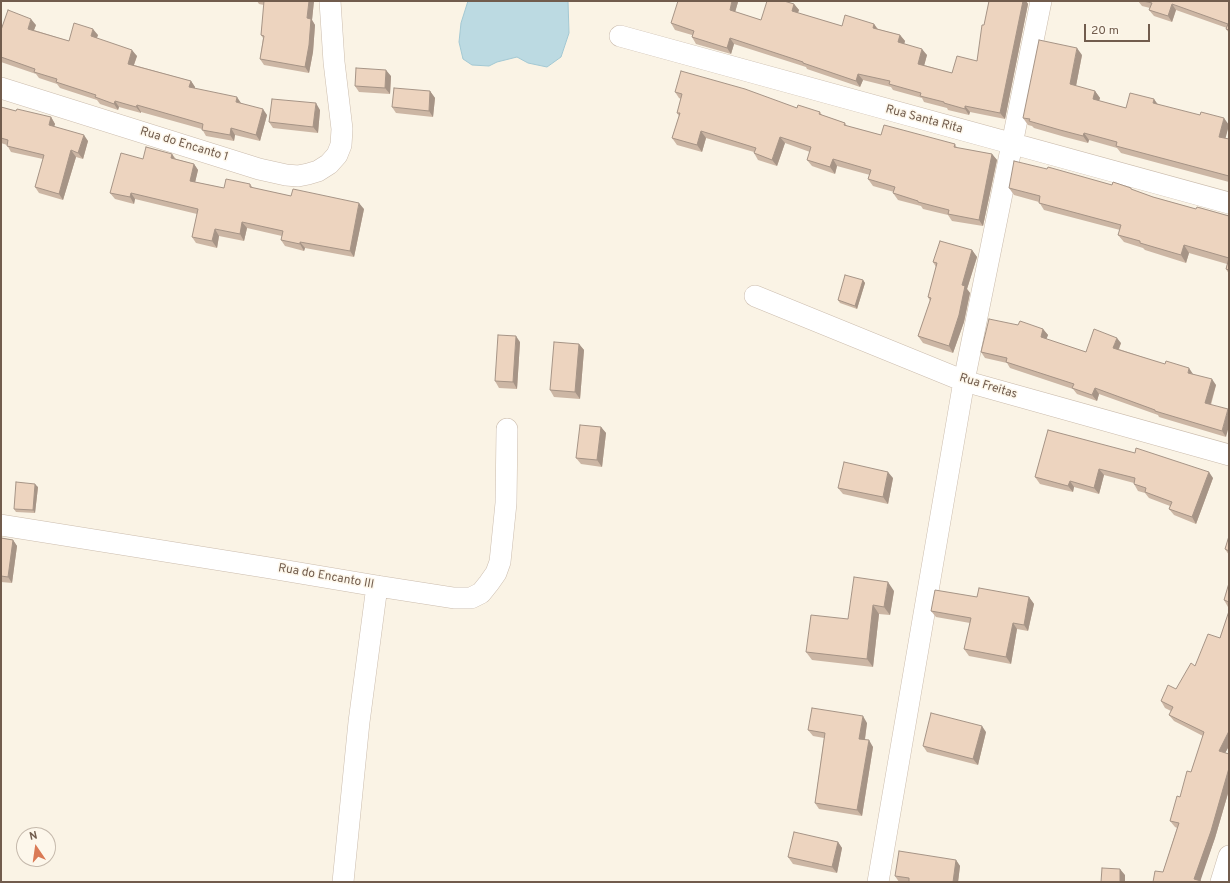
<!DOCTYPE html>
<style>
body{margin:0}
#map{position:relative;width:1230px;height:883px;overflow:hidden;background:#faf3e5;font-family:Overpass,sans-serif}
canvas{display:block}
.frame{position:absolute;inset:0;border:2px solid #715c4d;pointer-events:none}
.north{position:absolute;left:16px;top:827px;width:40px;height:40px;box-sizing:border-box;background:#fdf7eb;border:1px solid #c5b9ac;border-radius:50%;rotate:347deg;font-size:11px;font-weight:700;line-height:16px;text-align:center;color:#715c4d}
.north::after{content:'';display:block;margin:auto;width:14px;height:18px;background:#da7a55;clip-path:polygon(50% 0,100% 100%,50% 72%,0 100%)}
.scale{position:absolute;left:1084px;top:24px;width:66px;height:18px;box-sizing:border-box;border:2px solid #715c4d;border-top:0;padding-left:5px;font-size:12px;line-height:14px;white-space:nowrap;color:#715c4d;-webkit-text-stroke:3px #fdf7eb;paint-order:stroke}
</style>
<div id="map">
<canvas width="1230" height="883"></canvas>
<div class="frame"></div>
<div class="north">N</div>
<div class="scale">20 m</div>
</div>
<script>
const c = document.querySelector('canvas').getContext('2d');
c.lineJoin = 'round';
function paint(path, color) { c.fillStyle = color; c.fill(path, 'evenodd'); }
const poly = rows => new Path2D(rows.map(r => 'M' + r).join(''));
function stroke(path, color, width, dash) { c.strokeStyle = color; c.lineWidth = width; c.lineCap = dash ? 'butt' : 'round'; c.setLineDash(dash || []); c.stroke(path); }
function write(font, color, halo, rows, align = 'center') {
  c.font = font + ' Overpass,sans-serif'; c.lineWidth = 3; c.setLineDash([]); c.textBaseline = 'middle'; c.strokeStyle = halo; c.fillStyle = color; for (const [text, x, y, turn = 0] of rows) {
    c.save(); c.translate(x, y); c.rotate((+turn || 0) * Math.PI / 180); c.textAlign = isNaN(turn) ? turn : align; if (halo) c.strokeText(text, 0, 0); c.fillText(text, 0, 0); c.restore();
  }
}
const water = poly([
 [468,1,568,1,569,33,561,57,547,67,528,63,517,57,497,62,489,66,472,65,463,59,459,42,461,23,468,1]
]);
const street = poly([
 [620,36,1229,203],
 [1,88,259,169,286,175,298,176,308,174,318,171,329,164,337,155,341,145,342,129,334,62,330,1],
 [755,296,964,381,1229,455],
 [1,525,270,568,377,586,454,598,471,598,481,593,489,583,496,573,500,562,506,503,507,429],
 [343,882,359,722,377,586],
 [878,882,964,381,1041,1],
 [1221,882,1229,856]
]);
const wall = poly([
 [257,1,314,1,312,20,315,25,313,52,309,73,264,65,260,59,263,38,261,35,264,5,259,4],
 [989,1,1026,1,1028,4,1005,119,970,112,969,115,948,110,947,108,924,102,922,98,893,90,891,87,863,80,860,87,807,69,806,67,734,44,731,54,696,44,692,37,692,35,675,30,671,23,738,2,735,12,761,20,794,4,799,10,798,13,842,26,874,24,878,29,900,35,905,41,904,44,927,55,924,65,952,73,977,61],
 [1138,1,1229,1,1229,33,1226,29,1227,28,1176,10,1172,22,1154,16,1149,10,1150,8,1142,6],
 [36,25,34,30,69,41,98,35,97,38,137,56,134,65,191,81,195,87,195,89,241,103,267,115,260,141,235,135,234,141,206,136,202,129,141,112,141,113,119,107,118,110,100,104,97,100,60,88,57,84,39,78,36,74,1,62,1,30],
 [1082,55,1076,86,1095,91,1100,98,1099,101,1126,108,1158,105,1229,125,1225,138,1229,139,1229,182,1121,153,1117,148,1089,140,1088,143,1065,137,1034,128,1032,126,1028,125,1023,118],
 [391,76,390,94,359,92,355,86],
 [430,91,435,98,433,117,396,113,392,107],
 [675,92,797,108,820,112,822,115,845,123,847,126,881,135,955,144,957,148,992,154,997,160,983,226,952,221,948,215,923,209,921,206,898,200,893,193,894,192,873,186,868,179,870,175,837,166,835,174,812,166,807,160,810,152,785,143,777,166,758,160,754,153,754,152,706,138,702,152,677,145,672,138,679,116,677,113,681,99,679,98],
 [1,107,16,111,51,117,55,124,54,126,88,141,83,159,76,157,63,200,39,193,35,187,43,159,11,152,7,145,1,143],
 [320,110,318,133,273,128,269,122],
 [172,154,176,159,194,164,198,170,195,182,224,188,250,184,253,188,291,196,364,209,354,257,305,248,304,251,285,246,281,240,282,236,247,228,244,241,219,236,217,248,196,243,192,237,197,214,135,199,134,204,115,199,110,193,143,159],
 [1047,169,1133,190,1153,197,1196,209,1229,216,1229,274,1226,269,1227,264,1189,253,1186,263,1145,250,1143,248,1124,242,1118,235,1120,230,1044,210,1039,202,1014,195,1009,188],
 [972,250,977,257,967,289,970,293,964,322,953,353,923,343,918,336,930,301,928,297,936,267,933,262],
 [863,280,865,283,857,309,840,303,838,300],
 [1018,325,1043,329,1048,335,1046,339,1086,352,1121,343,1119,349,1193,374,1216,385,1211,405,1226,437,1159,417,1158,415,1099,394,1097,401,1077,394,1073,389,1010,368,1007,363,985,358,981,352],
 [520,342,517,389,499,388,495,381],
 [579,344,584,350,580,399,554,397,550,390],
 [601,427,606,433,602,467,581,464,576,458],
 [1048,430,1213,478,1196,524,1174,515,1169,509,1170,506,1149,498,1145,493,1138,491,1134,484,1134,483,1104,475,1099,494,1074,487,1073,492,1040,484,1035,477],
 [893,478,888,504,843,494,838,488],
 [38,487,35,513,16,512,14,509],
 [1229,536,1229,555,1225,549],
 [1,538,13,540,17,546,12,583,1,582],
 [1229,583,1229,607,1228,607,1224,600],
 [894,591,890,615,879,614,873,667,812,660,806,652],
 [977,597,1029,597,1034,604,1028,631,1017,629,1011,664,969,656,964,649,970,623,936,617,931,611],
 [1229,611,1229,746,1225,753,1229,754,1229,790,1215,838,1200,880,1202,882,1153,882,1163,872,1177,828,1175,827,1170,821,1180,797,1191,772,1203,736,1174,721,1169,715,1171,711,1165,708,1161,701,1176,689,1195,666,1220,638],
 [867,723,865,740,873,747,862,816,819,809,815,803,824,738,813,736,808,730],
 [986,732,978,765,927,752,923,746],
 [838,842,842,848,837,873,793,864,788,857],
 [956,860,960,866,958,882,899,882,895,876]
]);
const shadedWall = poly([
 [309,1,314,1,312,20,315,25,313,52,309,73,305,67,307,18],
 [732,1,737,1,738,2,734,16,730,10],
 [1023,1,1026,1,1028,4,1005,119,1000,113],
 [794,4,799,10,796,17,792,11],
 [1172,4,1176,10,1172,22,1168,16],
 [31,19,36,25,32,35,28,29],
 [874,24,878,30,873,28],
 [93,29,98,35,95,42,91,36],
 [900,35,905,41,903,48,898,42],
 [730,38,734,44,731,54,727,48],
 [1077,48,1082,55,1075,91,1070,84],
 [922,49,927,55,923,70,918,64],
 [132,50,137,56,132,70,128,64],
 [386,70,391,76,390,94,385,88],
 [858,74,863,80,860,87,856,81],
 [191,81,195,87,193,94,189,87],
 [430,91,435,98,433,117,429,111],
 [1095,91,1100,98,1097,106,1093,99],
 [237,97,241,103,236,102],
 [1154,99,1159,106,1153,103],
 [115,101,119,107,118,110,114,104],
 [316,103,320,110,318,133,313,127],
 [137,105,141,112,141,113,136,107],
 [965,106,970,112,969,115,965,109],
 [263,109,267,115,260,141,256,135],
 [51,117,55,124,53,131,49,125],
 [1224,118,1229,125,1224,144,1219,137],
 [231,128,235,135,234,141,230,135],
 [701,131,706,138,702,152,697,145],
 [1084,133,1089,140,1088,143,1083,136],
 [84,135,88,141,83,159,78,153],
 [780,137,785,143,777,166,772,160],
 [71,150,76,157,63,200,59,194],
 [172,154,176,161,171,158],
 [992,154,997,160,983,226,979,220],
 [833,159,837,166,835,174,830,167],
 [194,164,198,170,194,187,190,181],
 [131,193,135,199,134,204,130,197],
 [359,203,364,209,354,257,350,251],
 [242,222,247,228,244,241,240,234],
 [215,229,219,236,217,248,212,241],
 [300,242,305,248,304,251,300,244],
 [1184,245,1189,253,1186,263,1181,255],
 [972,250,977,257,967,289,970,293,964,322,953,353,949,346,962,285],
 [863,280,865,283,857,309,855,306],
 [1043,329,1048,335,1045,343,1041,337],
 [516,336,520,342,517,389,513,382],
 [1117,338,1121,343,1117,353,1113,348],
 [579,344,584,350,580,399,575,392],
 [1189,368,1193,374,1188,373],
 [1212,379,1216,385,1209,409,1205,403],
 [1095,388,1099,394,1097,401,1092,395],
 [1228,409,1229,411,1229,426,1226,437,1222,431],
 [601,427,606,433,602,467,597,460],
 [1099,469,1104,475,1099,494,1094,488],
 [888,472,893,478,888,504,883,497],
 [1209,472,1213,478,1196,524,1192,517],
 [1070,481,1074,487,1073,492,1068,486],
 [35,484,38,487,35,513,33,510],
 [13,540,17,546,12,583,8,577],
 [888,582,894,591,890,615,884,607],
 [1029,597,1034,604,1028,631,1024,625],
 [873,605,879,614,873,667,867,659],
 [1013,623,1017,629,1011,664,1006,657],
 [863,716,867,723,864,745,859,739],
 [982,726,986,732,978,765,973,759],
 [1229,730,1229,746,1223,757,1219,751],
 [869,740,873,747,862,816,857,810],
 [1229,768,1229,790,1215,838,1200,882,1194,879],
 [838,842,842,848,837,873,832,867],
 [956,860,960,866,958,882,953,882],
 [1120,869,1125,875,1125,882,1120,882]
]);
const building = poly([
 [264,1,309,1,307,18,311,19,309,45,305,67,260,59,264,36,261,35,264,1],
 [678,1,732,1,730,10,761,20,767,1,784,1,794,4,792,11,842,26,845,15,874,24,873,28,900,35,898,42,922,49,918,64,952,73,957,56,977,61,982,25,984,25,989,1,1023,1,1000,113,965,106,965,109,944,103,944,102,920,96,921,93,889,84,890,81,858,74,856,81,803,63,803,62,730,38,727,48,692,37,694,31,671,23,678,1],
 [1143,1,1229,1,1229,30,1226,29,1228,24,1172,4,1168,16,1149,10,1152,3,1143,1],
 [8,10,31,19,28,29,69,41,74,23,93,29,91,36,132,50,128,64,191,81,189,87,237,97,236,102,263,109,256,135,231,128,230,135,202,130,203,124,137,105,136,107,115,101,114,104,95,97,96,95,56,82,57,79,34,72,35,69,1,57,1,30,8,10],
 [1039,40,1077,48,1070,84,1095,91,1093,99,1126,108,1130,93,1154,99,1153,103,1200,115,1201,112,1224,118,1219,137,1229,139,1229,176,1116,146,1117,142,1084,133,1083,136,1060,130,1029,121,1030,119,1023,118,1039,40],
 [356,68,386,70,385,88,355,86,356,68],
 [681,71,745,89,797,108,798,105,820,112,819,114,845,123,844,125,881,135,884,125,955,144,954,147,992,154,979,220,948,214,949,210,918,202,918,201,893,193,895,187,868,179,871,170,833,159,830,167,807,160,811,147,780,137,772,160,754,153,756,148,701,131,697,145,672,138,680,113,677,113,682,94,675,92,681,71],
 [394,88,430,91,429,111,392,107,394,88],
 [272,99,316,103,313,127,269,122,272,99],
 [1,107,16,111,17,109,51,117,49,125,84,135,78,153,71,150,59,194,35,187,44,155,7,146,8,140,1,138,1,107],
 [146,147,172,154,171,158,194,164,190,181,224,188,226,179,250,184,250,187,291,196,293,189,359,203,350,251,300,242,300,244,281,240,283,231,242,222,240,234,215,229,212,241,192,237,198,209,131,193,130,197,110,193,121,153,143,159,146,147],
 [1014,161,1047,169,1048,167,1112,185,1113,182,1131,188,1131,189,1153,197,1196,209,1197,207,1229,216,1229,270,1226,269,1229,258,1184,245,1181,255,1140,243,1140,241,1118,235,1121,225,1039,203,1040,196,1009,188,1014,161],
 [940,241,972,250,962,285,965,286,959,315,949,346,918,336,931,298,928,297,937,263,933,262,940,241],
 [845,275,863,280,855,306,838,300,845,275],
 [989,319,1018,325,1020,321,1043,329,1041,337,1086,352,1094,329,1117,338,1113,348,1165,364,1166,361,1189,368,1188,373,1212,379,1205,403,1228,409,1222,431,1155,411,1155,410,1095,388,1092,395,1072,388,1074,384,1006,362,1007,358,981,352,989,319],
 [498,335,516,336,513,382,495,381,498,335],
 [554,342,579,344,575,392,550,390,554,342],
 [580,425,601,427,597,460,576,458,580,425],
 [1048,430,1135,453,1136,448,1209,472,1192,517,1169,509,1172,502,1145,492,1146,488,1134,484,1135,478,1099,469,1094,488,1070,481,1068,486,1035,477,1048,430],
 [844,462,888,472,883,497,838,488,844,462],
 [16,482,35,484,33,510,14,509,16,482],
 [1229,536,1229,551,1225,549,1229,536],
 [1,538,13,540,8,577,1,576,1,538],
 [854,577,888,582,884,607,873,605,867,659,806,652,811,615,848,619,854,577],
 [1229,583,1229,602,1224,600,1229,583],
 [979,588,1029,597,1024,625,1013,623,1006,657,964,649,971,618,931,611,935,590,977,597,979,588],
 [1229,611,1229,731,1219,751,1229,754,1229,768,1211,831,1194,879,1201,881,1201,882,1153,882,1155,871,1163,872,1179,823,1170,821,1177,796,1180,797,1187,771,1191,772,1204,732,1169,715,1173,707,1161,701,1168,685,1176,689,1191,663,1195,666,1208,634,1220,638,1229,611],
 [812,708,863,716,859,739,869,740,857,810,815,803,825,733,808,730,812,708],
 [931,713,982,726,973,759,923,746,931,713],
 [794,832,838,842,832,867,788,857,794,832],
 [899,851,956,860,953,882,909,882,909,878,895,876,899,851],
 [1102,868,1120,869,1120,882,1101,882,1102,868]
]);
const streetNames = [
 ["Rua Santa Rita",924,120,15],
 ["Rua do Encanto 1",184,145,17],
 ["Rua Freitas",988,387,17],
 ["Rua do Encanto III",326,577,10]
];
paint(water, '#bcdae2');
stroke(water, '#a3c8d3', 1);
stroke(street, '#cbbcad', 22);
stroke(street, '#fff', 21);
paint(wall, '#ccb6a4');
paint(shadedWall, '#a69486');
paint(building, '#edd4bf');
stroke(building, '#a69486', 1);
write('12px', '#715c4d', '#fdf7eb', streetNames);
</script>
